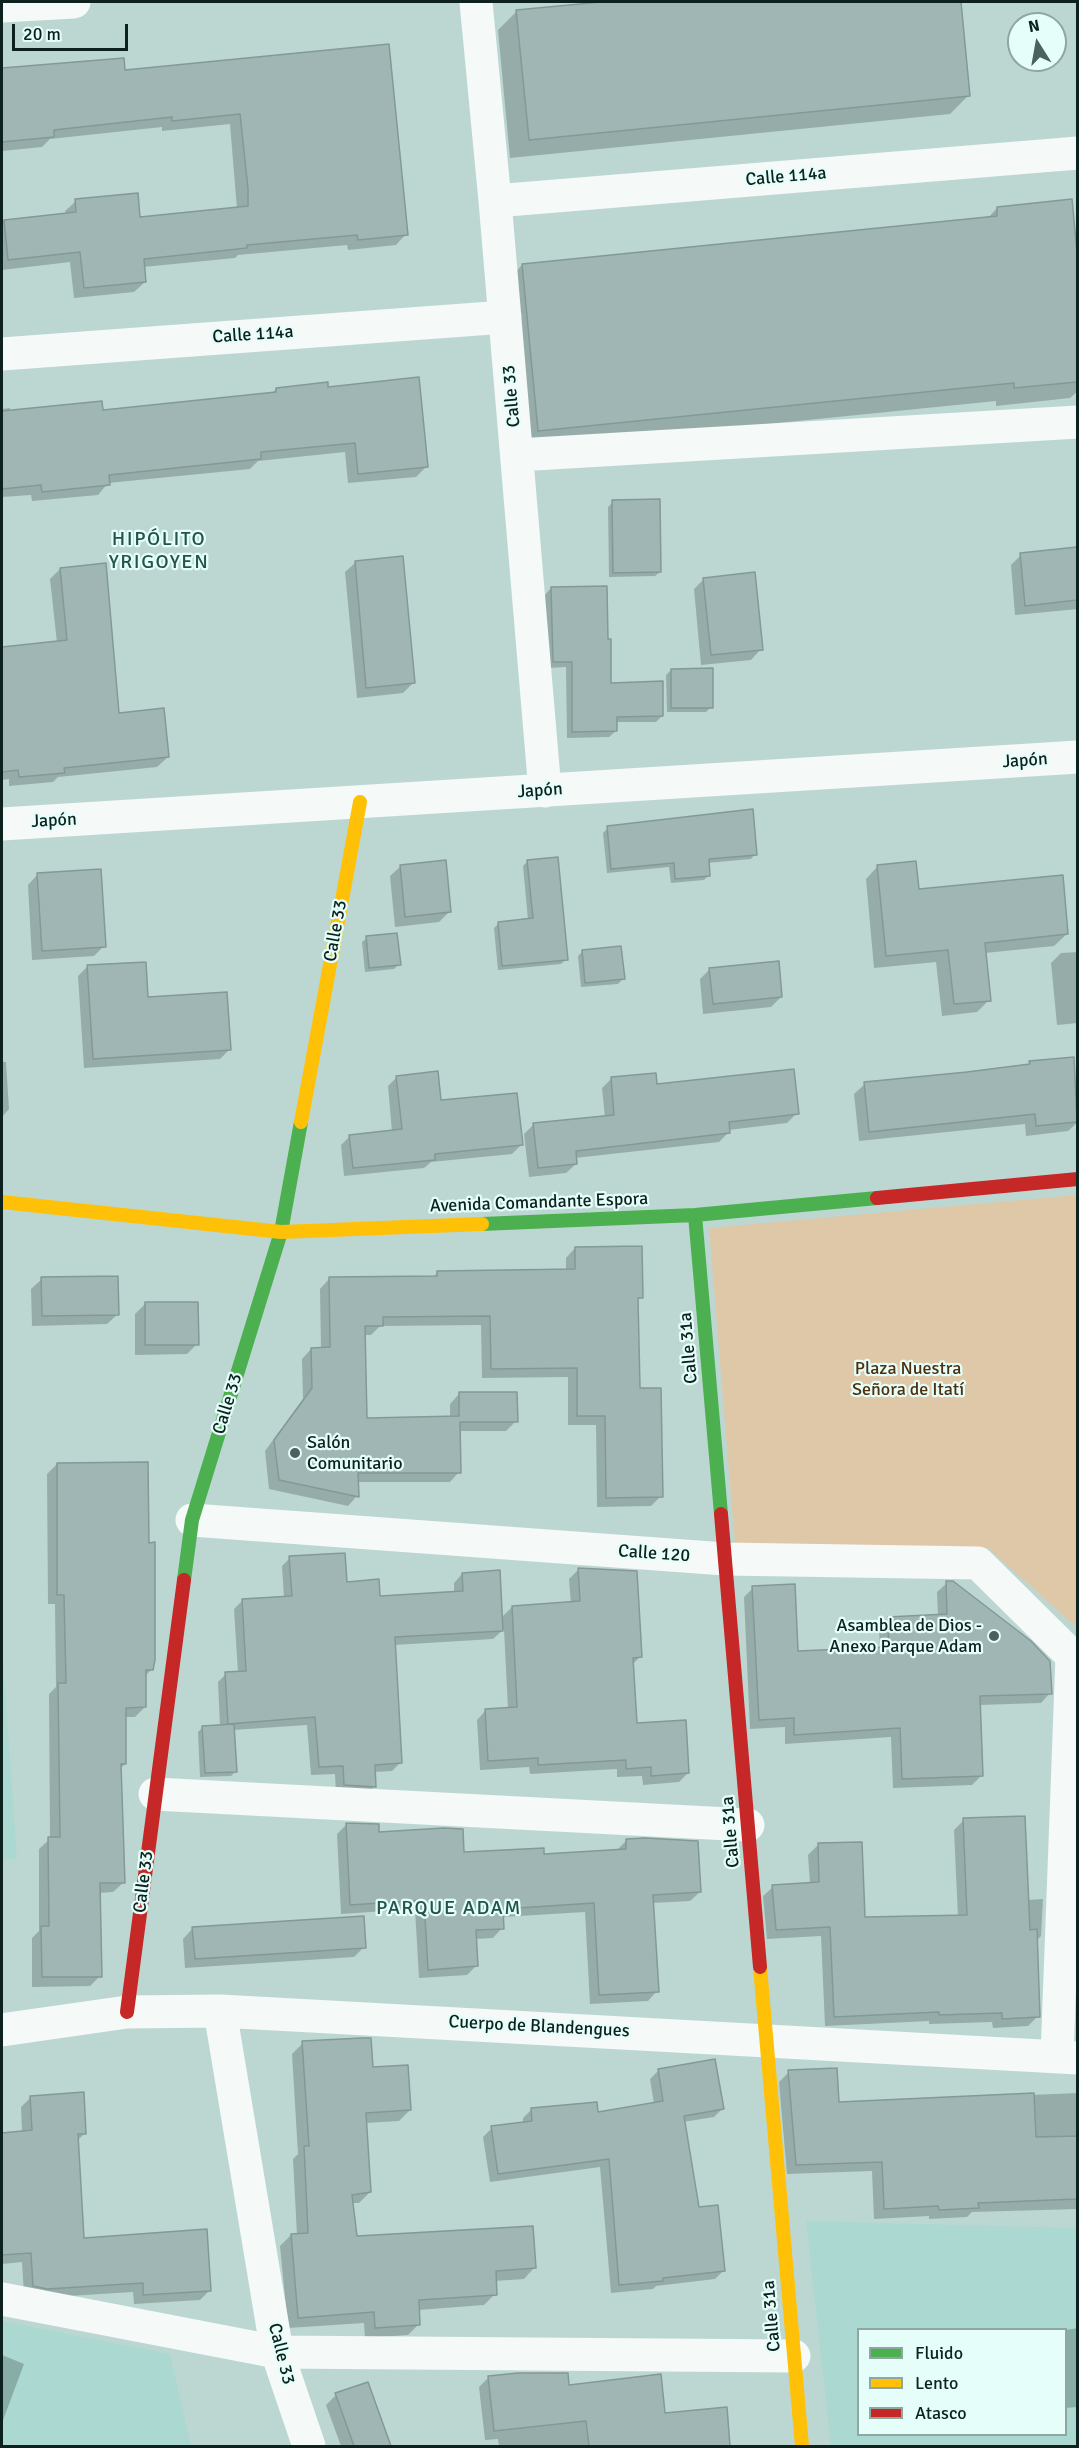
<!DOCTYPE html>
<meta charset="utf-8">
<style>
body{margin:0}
#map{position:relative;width:1079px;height:2448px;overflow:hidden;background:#bcd7d2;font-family:Signika,sans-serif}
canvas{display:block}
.frame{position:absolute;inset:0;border:3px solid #0d221e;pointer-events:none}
.legend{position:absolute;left:857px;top:2328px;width:210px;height:108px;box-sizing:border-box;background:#e5fef9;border:2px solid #8fa6a1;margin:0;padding:8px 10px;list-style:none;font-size:18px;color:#0d221e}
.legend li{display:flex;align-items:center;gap:12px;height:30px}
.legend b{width:30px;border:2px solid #8fa6a1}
.north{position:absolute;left:1007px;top:12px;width:60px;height:60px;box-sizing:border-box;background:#e5fef9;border:2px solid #8fa6a1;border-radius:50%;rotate:349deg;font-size:16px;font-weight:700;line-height:24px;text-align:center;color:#0d221e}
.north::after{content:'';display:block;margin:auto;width:21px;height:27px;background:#4a615d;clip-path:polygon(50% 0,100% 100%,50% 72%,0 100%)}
.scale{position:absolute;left:12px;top:24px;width:116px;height:27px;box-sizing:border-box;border:3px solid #0d221e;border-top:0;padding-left:8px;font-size:18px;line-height:21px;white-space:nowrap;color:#0d221e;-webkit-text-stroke:4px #e5fef9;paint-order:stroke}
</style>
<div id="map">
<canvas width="1079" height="2448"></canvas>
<div class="frame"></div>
<ul class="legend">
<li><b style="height:8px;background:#4caf50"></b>Fluido</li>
<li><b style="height:8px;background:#ffc107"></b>Lento</li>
<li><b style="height:8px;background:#c62828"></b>Atasco</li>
</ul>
<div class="north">N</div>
<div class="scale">20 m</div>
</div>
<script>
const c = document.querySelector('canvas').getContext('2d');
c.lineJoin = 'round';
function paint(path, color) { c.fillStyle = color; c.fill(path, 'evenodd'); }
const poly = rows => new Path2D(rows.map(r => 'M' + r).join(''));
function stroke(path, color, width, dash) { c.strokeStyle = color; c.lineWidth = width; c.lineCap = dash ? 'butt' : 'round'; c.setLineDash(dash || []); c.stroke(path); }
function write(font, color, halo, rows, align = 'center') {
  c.font = font + ' Signika,sans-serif'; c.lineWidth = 4.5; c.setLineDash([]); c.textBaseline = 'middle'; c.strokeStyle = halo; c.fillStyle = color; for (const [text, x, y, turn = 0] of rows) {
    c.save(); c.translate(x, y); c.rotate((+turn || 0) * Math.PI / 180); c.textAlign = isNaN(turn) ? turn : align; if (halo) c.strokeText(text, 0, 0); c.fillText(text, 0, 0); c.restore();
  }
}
const built = poly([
 [2,1648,17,1859,2,1860],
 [806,2221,1077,2228,1077,2446,831,2446],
 [858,2330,1066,2330,1066,2434,858,2434],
 [2,2321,170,2354,191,2446,2,2446]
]);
const green = poly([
 [1077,1195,1077,1628,988,1548,735,1545,709,1228]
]);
const shadow = poly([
 [616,2,960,2,969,95,950,114,510,158,498,30,517,11],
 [388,45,406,234,396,245,348,250,347,245,238,255,235,258,143,267,145,282,134,292,74,298,70,262,2,270,2,220,66,214,65,211,76,201,139,219,237,209,230,124,162,131,162,127,50,139,42,147,2,151,2,69,46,65,124,72],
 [1071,201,1078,268,1078,391,1070,398,996,406,996,401,520,449,504,284,522,265,987,219,997,208],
 [327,388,426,467,416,477,348,483,345,452,258,461,250,469,108,483,98,495,32,501,31,495,2,497,2,409,10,408,10,412,101,412,271,394,276,389],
 [613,502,660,572,655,576,609,577,608,507],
 [1078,549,1078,609,1015,615,1011,565,1021,555],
 [356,562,413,683,403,693,357,698,345,572],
 [60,569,118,714,168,757,157,767,58,777,53,782,9,786,9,779,2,780,2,649,57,643,50,579],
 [704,579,761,649,751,660,701,665,694,589],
 [551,588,610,684,662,716,656,722,616,722,616,731,609,737,567,738,566,667,547,668,545,595],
 [671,670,711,707,706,712,667,712,666,675],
 [608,828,755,854,751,859,707,863,709,875,704,880,671,883,669,867,607,873,603,833],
 [528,861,566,959,561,964,498,970,494,928,499,923,528,920,523,866],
 [401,866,449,912,439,922,395,927,390,876],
 [878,866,917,890,1067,934,1054,946,985,953,989,1000,977,1012,942,1016,936,962,874,968,866,879],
 [38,874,104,946,94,956,32,960,28,885],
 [367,938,399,964,394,969,365,972,362,942],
 [583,951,623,979,618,984,581,987,578,956],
 [1078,952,1078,1023,1057,1025,1051,963,1061,953],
 [87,967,147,999,229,1050,220,1059,84,1068,78,976],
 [710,969,781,997,771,1007,703,1014,700,979],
 [1073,1059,1078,1122,1068,1131,1026,1136,1025,1124,859,1141,854,1094,865,1084],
 [2,1062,6,1062,9,1109,2,1117],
 [397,1077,439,1102,521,1145,512,1154,431,1162,424,1168,344,1176,341,1145,350,1136,392,1132,388,1086],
 [611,1079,656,1086,797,1113,787,1123,728,1130,728,1133,719,1142,575,1158,576,1164,566,1173,529,1177,524,1134,534,1124,605,1118,602,1088],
 [575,1248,641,1297,637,1301,639,1390,661,1496,651,1506,597,1507,596,1425,568,1425,568,1377,482,1378,481,1325,380,1326,371,1335,364,1335,366,1419,450,1418,450,1404,459,1394,516,1421,506,1431,459,1431,459,1472,450,1482,357,1482,357,1496,348,1506,269,1489,265,1451,303,1399,302,1359,311,1349,321,1349,320,1289,329,1279,432,1278,438,1272,566,1270,566,1258],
 [42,1279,118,1314,107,1324,32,1326,31,1289],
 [145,1304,197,1344,187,1354,135,1355,135,1314],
 [57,1464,152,1669,145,1676,145,1707,135,1717,124,1717,125,1764,120,1769,124,1882,113,1892,99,1893,100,1976,90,1986,32,1987,32,1938,39,1931,39,1849,50,1839,49,1694,56,1687,55,1604,48,1604,47,1474],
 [290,1558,379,1598,454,1593,454,1583,462,1574,501,1618,512,1607,571,1604,569,1579,578,1570,640,1657,632,1665,635,1725,688,1773,679,1782,643,1785,642,1776,617,1777,617,1769,530,1774,529,1767,480,1770,477,1720,486,1710,508,1709,504,1629,493,1639,394,1645,401,1762,392,1771,374,1772,375,1786,366,1795,336,1793,335,1774,311,1775,307,1725,233,1730,236,1771,231,1776,200,1777,198,1732,203,1727,220,1726,218,1682,226,1674,238,1673,234,1609,243,1600,284,1598,282,1566],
 [947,1583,1050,1693,1041,1703,979,1705,982,1775,972,1785,893,1788,891,1737,785,1744,785,1727,750,1729,744,1597,753,1588,797,1653,880,1649,879,1628,888,1618,938,1616,937,1592],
 [964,1820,1027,1900,1043,1899,1041,1936,1036,1941,1038,2016,1028,2026,993,2028,992,2022,929,2024,929,2021,825,2026,821,1936,767,1939,763,1896,773,1887,810,1884,808,1855,818,1845,864,1919,958,1917,954,1830],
 [347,1824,463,1854,543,1856,617,1850,626,1841,700,1892,690,1901,652,1903,657,1991,648,2001,590,2004,585,1912,502,1917,502,1928,493,1938,475,1939,476,1966,467,1975,419,1978,415,1909,341,1914,337,1834],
 [193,1928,364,1947,354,1957,185,1968,183,1939],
 [303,2043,371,2069,410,2110,399,2121,366,2123,370,2192,359,2203,352,2203,355,2238,534,2268,524,2279,494,2281,495,2294,484,2305,418,2310,419,2324,408,2335,365,2338,364,2323,288,2328,280,2246,291,2235,297,2235,293,2159,298,2154,292,2054],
 [659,2070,723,2108,714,2117,683,2122,698,2209,724,2270,715,2279,656,2286,653,2289,611,2293,600,2167,490,2182,483,2137,492,2128,523,2123,523,2118,532,2109,597,2114,654,2104,650,2079],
 [789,2072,837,2103,1078,2093,1078,2209,972,2212,967,2217,929,2219,929,2216,874,2219,872,2171,787,2174,779,2082],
 [31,2097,85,2133,77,2141,83,2239,210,2290,200,2300,134,2304,133,2292,36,2298,24,2296,22,2262,2,2264,2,2134,22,2133,21,2107],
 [1078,2328,1078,2407,1066,2408,1065,2330],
 [2,2355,24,2364,2,2423],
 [489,2377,568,2386,664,2414,725,2409,729,2446,499,2446,498,2439,485,2440,479,2387],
 [368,2383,390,2446,341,2446,326,2405,336,2395]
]);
const building = poly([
 [601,2,961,2,970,96,529,140,516,10,601,2],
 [389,44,408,235,358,240,357,235,247,245,247,248,144,259,146,282,84,288,80,252,8,260,4,220,76,212,75,199,138,193,140,217,248,206,248,189,240,114,172,121,172,117,54,130,54,137,2,142,2,68,124,58,125,70,389,44],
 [1072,199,1077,253,1077,382,1014,388,1014,383,538,431,522,264,997,216,997,207,1072,199],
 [419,377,428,467,358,474,355,443,261,452,261,459,109,475,110,485,42,492,41,485,2,489,2,411,102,401,103,410,276,392,276,388,328,382,328,387,419,377],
 [660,499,661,572,613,573,612,500,660,499],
 [1077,547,1077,600,1025,606,1020,553,1077,547],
 [403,556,415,683,366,688,355,561,403,556],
 [106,563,119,713,164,708,169,757,64,768,65,773,19,777,18,770,2,772,2,647,67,640,60,568,106,563],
 [755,572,763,650,711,655,703,578,755,572],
 [607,586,608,639,611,639,611,683,663,681,663,716,617,717,617,731,572,732,572,662,553,662,551,587,607,586],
 [713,668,713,708,671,708,671,669,713,668],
 [753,809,757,855,709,859,710,876,675,879,674,863,611,869,607,826,753,809],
 [558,857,568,960,502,966,498,922,533,918,527,860,558,857],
 [446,860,451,912,405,917,400,865,446,860],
 [916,861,919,889,1063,875,1068,934,985,943,991,1001,954,1004,948,950,886,956,877,865,916,861],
 [101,869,106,947,42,951,37,873,101,869],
 [397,933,401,965,369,968,366,936,397,933],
 [621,946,625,979,585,983,582,950,621,946],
 [779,961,782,997,713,1004,709,968,779,961],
 [146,962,148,997,227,992,231,1050,93,1059,87,965,146,962],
 [1074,1057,1077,1122,1036,1126,1035,1114,869,1132,864,1082,967,1072,1030,1064,1029,1061,1074,1057],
 [794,1069,799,1114,729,1122,730,1133,576,1151,577,1164,538,1168,533,1123,614,1115,611,1077,656,1073,657,1084,794,1069],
 [438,1071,441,1100,517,1093,523,1145,435,1154,435,1160,353,1168,349,1135,402,1129,396,1076,438,1071],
 [642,1246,643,1298,638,1298,640,1388,661,1388,663,1497,606,1498,605,1416,577,1416,577,1368,491,1369,490,1316,383,1317,383,1326,365,1326,367,1418,459,1416,459,1392,517,1392,518,1422,460,1422,461,1473,358,1473,359,1497,279,1480,274,1440,312,1388,311,1348,330,1347,329,1277,437,1276,437,1271,575,1269,575,1247,642,1246],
 [118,1276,119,1315,42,1316,41,1277,118,1276],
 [145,1302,198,1302,199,1345,145,1345,145,1302],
 [148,1462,149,1543,155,1542,155,1660,153,1670,146,1670,146,1707,126,1708,126,1764,121,1764,125,1883,100,1883,102,1977,42,1977,41,1926,49,1926,48,1837,60,1837,58,1683,66,1683,64,1595,57,1595,57,1463,148,1462],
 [345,1553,347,1582,379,1579,380,1596,463,1591,462,1573,500,1570,503,1631,395,1637,402,1763,375,1765,376,1787,344,1785,343,1766,319,1767,315,1717,228,1724,225,1672,246,1671,242,1599,292,1596,289,1556,345,1553],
 [578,1568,637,1571,642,1657,633,1658,637,1723,686,1720,689,1773,651,1776,651,1767,626,1769,626,1760,538,1765,538,1758,488,1761,485,1709,517,1707,512,1606,580,1601,578,1568],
 [946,1581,953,1581,1031,1641,1050,1661,1052,1694,980,1696,983,1776,902,1779,900,1728,794,1735,794,1718,759,1720,752,1586,795,1584,798,1651,889,1647,888,1617,947,1614,946,1581],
 [234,1724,237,1772,205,1773,202,1726,234,1724],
 [1025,1816,1030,1930,1037,1929,1040,2017,1002,2019,1002,2013,939,2015,939,2012,834,2017,830,1927,776,1930,772,1885,819,1882,818,1843,862,1842,865,1917,967,1915,963,1818,1025,1816],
 [346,1823,379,1824,379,1832,443,1828,463,1829,464,1852,544,1848,544,1854,626,1849,626,1839,645,1838,698,1841,701,1892,653,1895,659,1992,599,1995,594,1903,503,1909,504,1929,476,1930,478,1966,428,1970,424,1900,350,1905,346,1823],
 [364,1916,366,1948,195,1959,192,1927,364,1916],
 [362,2038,371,2038,373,2067,408,2065,411,2110,366,2113,371,2192,352,2195,357,2236,533,2226,536,2268,496,2271,497,2295,419,2300,420,2325,375,2328,374,2312,298,2318,291,2234,308,2233,304,2146,309,2146,302,2041,362,2038],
 [715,2059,724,2109,684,2116,699,2207,718,2205,725,2271,663,2278,663,2281,619,2285,609,2159,498,2174,491,2126,532,2121,531,2108,597,2102,598,2112,663,2101,658,2069,715,2059],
 [837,2068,839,2102,1034,2093,1036,2137,1077,2136,1077,2199,978,2203,979,2208,939,2210,938,2206,884,2209,882,2162,796,2165,788,2070,837,2068],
 [84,2092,86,2134,78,2134,84,2238,207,2229,211,2291,143,2295,143,2283,47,2289,33,2286,31,2253,2,2255,2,2133,32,2130,30,2096,84,2092],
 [518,2373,568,2373,569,2385,661,2374,665,2413,727,2407,730,2446,589,2446,586,2421,494,2431,488,2376,518,2373],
 [368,2382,391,2446,354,2446,335,2393,368,2382]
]);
const street = poly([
 [476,2,495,201,545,791],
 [2,6,74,2],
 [495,201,1078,153],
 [2,354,505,317],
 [517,455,1078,422],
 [2,824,1078,757],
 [192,1520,725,1559,978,1563,1072,1656,1078,1656],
 [155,1794,748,1825],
 [220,2011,277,2352,309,2446],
 [2,2030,127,2012,220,2011,1078,2058],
 [1057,2056,1072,1656],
 [2,2299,277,2352,794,2356]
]);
const fast = poly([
 [695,1215,721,1514],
 [482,1224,695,1215,877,1198],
 [184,1580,192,1520,281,1232,301,1122]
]);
const slow = poly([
 [301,1122,360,802],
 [2,1202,281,1232,482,1224],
 [760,1967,802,2446]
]);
const jam = poly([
 [877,1198,1078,1179],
 [721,1514,760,1967],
 [127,2012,184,1580]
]);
const markers = [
 [295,1453,6,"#4a615d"],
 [994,1636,6,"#4a615d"]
];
const streetNames = [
 ["Calle 114a",786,177,-5],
 ["Calle 114a",253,335,-4],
 ["Calle 33",512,396,-95],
 ["Japón",1025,761,-4],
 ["Japón",540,791,-4],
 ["Japón",54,821,-3],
 ["Calle 33",336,931,-80],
 ["Avenida Comandante Espora",539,1203,-2],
 ["Calle 31a",689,1348,-95],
 ["Calle 33",228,1404,-73],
 ["Calle 120",654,1554,4],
 ["Calle 31a",731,1832,-95],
 ["Calle 33",144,1882,-83],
 ["Cuerpo de Blandengues",539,2027,3],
 ["Calle 31a",772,2316,-95],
 ["Calle 33",281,2354,76]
];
const parkNames = [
 ["Plaza Nuestra",908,1369],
 ["Señora de Itatí",908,1390]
];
const poiNames = [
 ["Salón",307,1443],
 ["Comunitario",307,1464],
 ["Asamblea de Dios -",982,1626,"right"],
 ["Anexo Parque Adam",982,1647,"right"]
];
const neighbourhoodNames = [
 ["HIPÓLITO",159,540],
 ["YRIGOYEN",159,563],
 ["PARQUE ADAM",449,1909]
];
paint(built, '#abd9d1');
paint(green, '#dec8a7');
paint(shadow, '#0003');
paint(building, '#a0b6b5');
stroke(building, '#839997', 1.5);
stroke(street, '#f5f9f8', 33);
stroke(fast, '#4caf50', 14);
stroke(slow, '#ffc107', 14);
stroke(jam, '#c62828', 14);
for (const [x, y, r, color] of markers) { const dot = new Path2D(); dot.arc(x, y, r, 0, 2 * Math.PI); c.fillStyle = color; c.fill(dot); stroke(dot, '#e5fef9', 2); }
write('18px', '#0d221e', '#e5fef9', streetNames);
write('18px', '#4f2e0d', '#e5fef9', parkNames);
write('18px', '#0d221e', '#e5fef9', poiNames, 'left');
c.letterSpacing = '1.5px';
write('20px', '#22534c', '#e5fef9', neighbourhoodNames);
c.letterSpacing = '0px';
</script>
